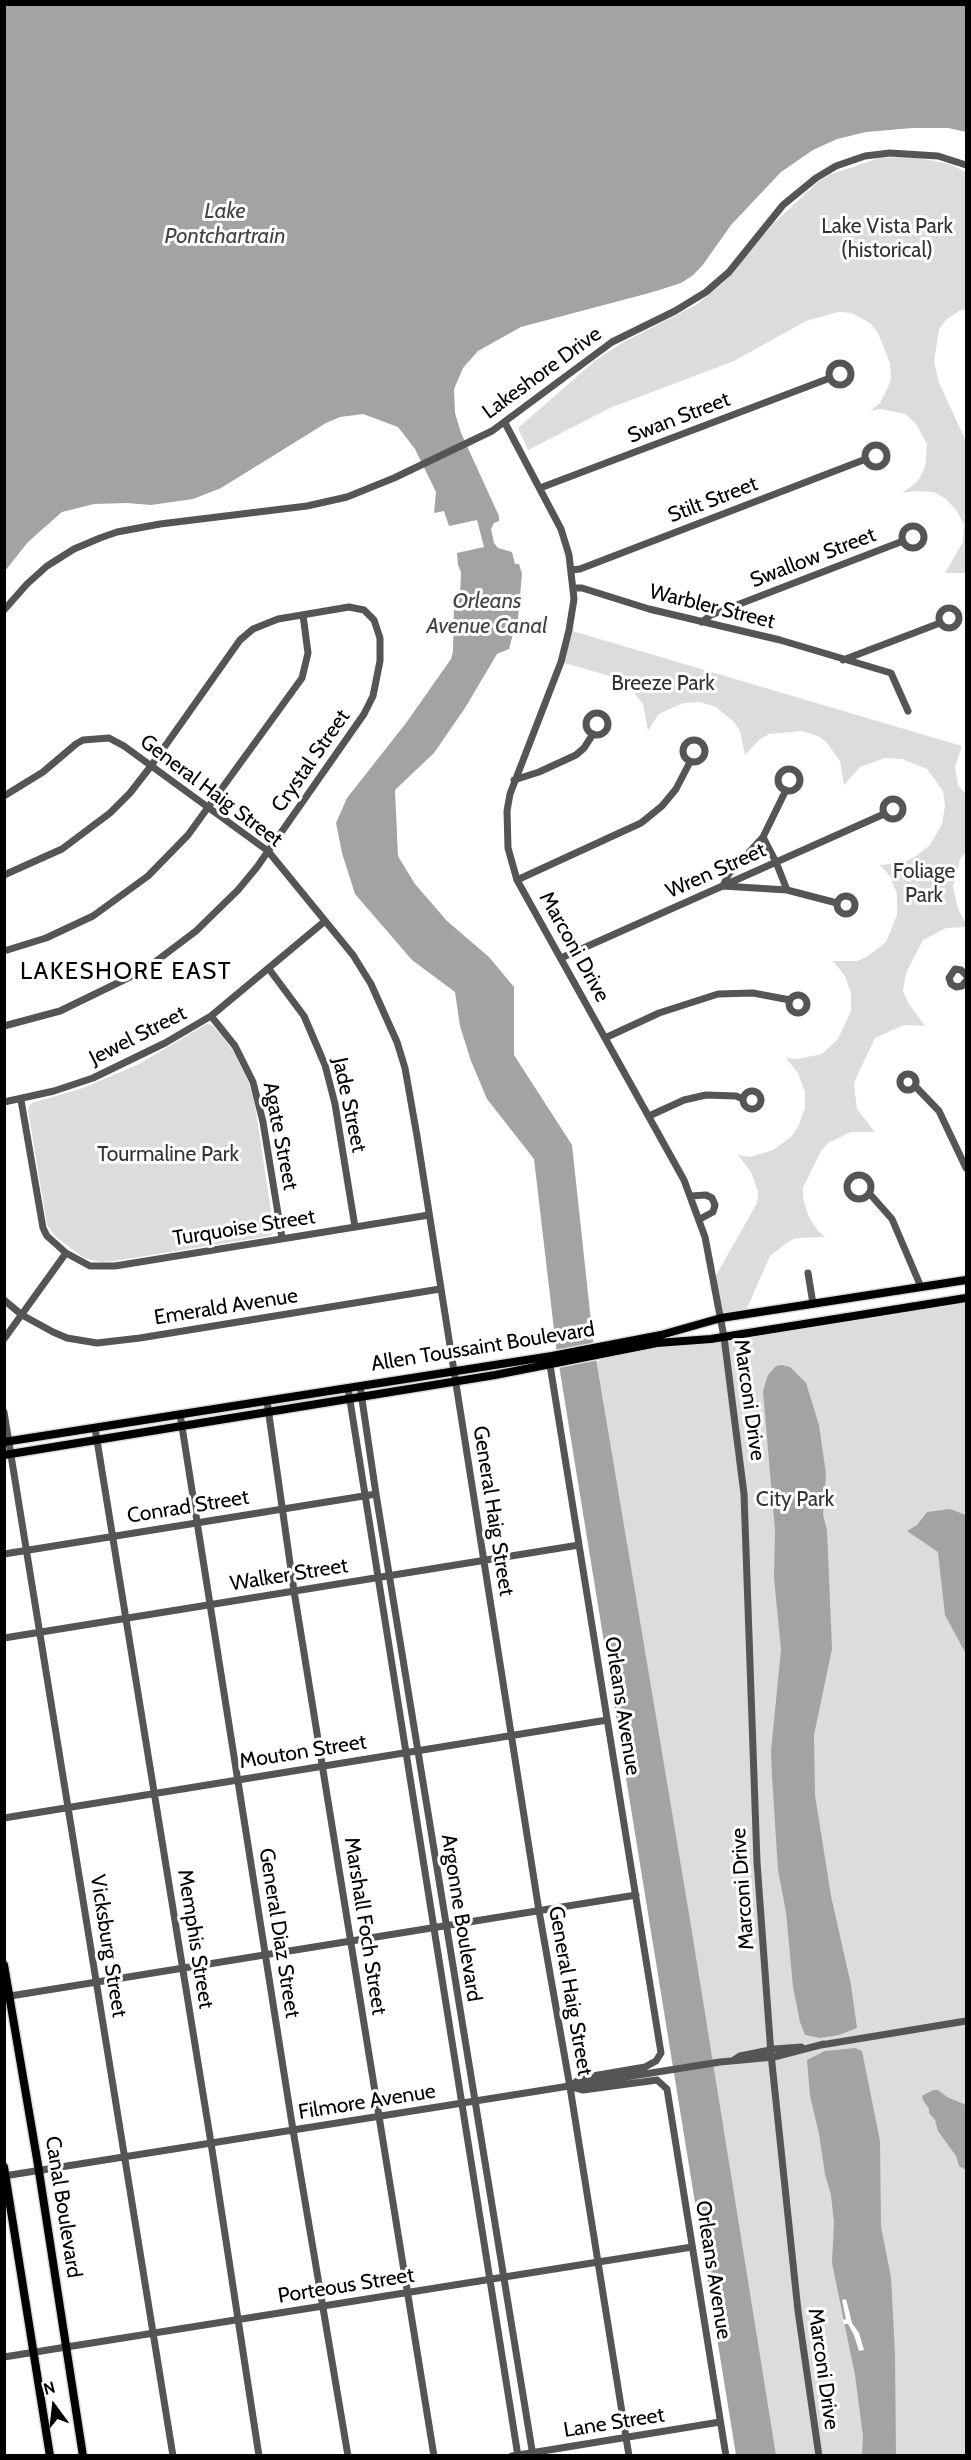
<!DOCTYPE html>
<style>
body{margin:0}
#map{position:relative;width:971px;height:2460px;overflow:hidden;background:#fff;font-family:Cabin,sans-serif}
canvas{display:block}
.frame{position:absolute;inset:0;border:6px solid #000;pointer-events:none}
.north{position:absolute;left:24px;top:2376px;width:60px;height:60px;-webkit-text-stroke:4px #fff;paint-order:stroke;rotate:345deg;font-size:16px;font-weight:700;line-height:24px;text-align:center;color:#000}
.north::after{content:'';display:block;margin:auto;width:21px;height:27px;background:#000;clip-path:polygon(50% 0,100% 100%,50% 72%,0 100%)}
</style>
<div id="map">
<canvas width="971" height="2460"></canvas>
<div class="frame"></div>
<div class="north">N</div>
</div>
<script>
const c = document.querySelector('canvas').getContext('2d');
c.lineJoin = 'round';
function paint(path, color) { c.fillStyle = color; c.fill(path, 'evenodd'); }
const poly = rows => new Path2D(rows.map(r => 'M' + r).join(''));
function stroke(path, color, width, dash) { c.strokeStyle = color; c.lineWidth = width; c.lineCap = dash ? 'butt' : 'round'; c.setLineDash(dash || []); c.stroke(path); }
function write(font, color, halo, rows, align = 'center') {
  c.font = font + ' Cabin,sans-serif'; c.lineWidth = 6; c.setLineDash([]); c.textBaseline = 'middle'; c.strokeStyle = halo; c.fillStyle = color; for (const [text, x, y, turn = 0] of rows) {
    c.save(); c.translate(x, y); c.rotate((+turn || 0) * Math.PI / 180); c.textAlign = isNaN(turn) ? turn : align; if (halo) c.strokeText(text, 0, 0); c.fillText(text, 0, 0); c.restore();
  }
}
const green = poly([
 [901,157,919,158,949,164,966,172,966,309,959,311,946,320,939,329,934,362,939,383,966,441,966,573,945,573,963,542,964,525,957,511,945,498,933,492,916,491,902,493,917,482,921,475,925,467,927,444,916,424,905,414,881,409,870,411,880,403,888,387,891,379,890,363,878,333,870,323,852,313,838,312,806,321,734,361,610,408,528,450,518,428,596,360,622,343,696,305,725,281,774,223,818,182,829,175,879,158],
 [569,630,962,746,955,767,958,785,966,794,966,852,960,859,953,886,958,909,966,923,966,927,946,928,923,940,906,973,903,991,909,1004,925,1026,904,1025,875,1038,857,1076,854,1084,857,1109,875,1132,851,1132,828,1143,821,1151,803,1188,803,1198,808,1215,818,1231,825,1237,796,1238,788,1242,770,1256,744,1315,721,1318,714,1279,757,1203,758,1191,751,1172,738,1155,750,1157,773,1150,791,1137,799,1125,805,1107,805,1093,798,1073,786,1058,797,1059,822,1054,838,1039,851,1011,851,993,845,976,833,961,857,961,868,956,886,942,897,915,897,895,890,876,880,865,903,863,916,856,930,845,942,824,945,806,943,791,927,769,902,759,885,758,860,767,844,785,840,761,827,743,820,737,802,731,769,734,759,740,745,755,740,731,734,722,716,707,700,702,684,703,667,710,658,715,648,731,643,704,627,684,613,677,561,662],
 [207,1024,212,1025,221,1035,233,1051,247,1079,254,1098,274,1232,270,1236,114,1261,101,1262,84,1258,56,1237,47,1225,28,1110,29,1106,32,1103,83,1088,139,1064],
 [966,1298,966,2455,776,2455,597,1362,615,1351]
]);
const water = poly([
 [5,5,966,5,966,132,948,128,912,128,866,132,837,139,813,150,781,172,731,225,702,266,692,276,681,283,653,292,521,327,478,351,463,368,454,389,455,413,461,433,499,516,499,521,494,523,491,529,494,543,498,548,512,552,515,564,519,564,522,574,517,629,513,634,509,649,497,654,465,708,434,753,395,790,398,856,415,884,447,921,489,957,514,987,514,1055,572,1145,593,1340,690,1920,776,2455,736,2455,556,1347,534,1159,487,1099,471,1061,460,1026,455,992,412,960,355,894,342,853,336,823,347,798,406,723,451,659,453,651,454,603,458,601,460,596,461,572,458,565,457,553,484,547,477,520,449,526,444,511,434,513,436,492,415,449,398,427,363,414,340,417,326,423,221,488,193,499,151,505,127,503,94,504,62,512,28,542,5,571],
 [782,1365,790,1367,806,1383,819,1425,826,1474,823,1515,827,1530,832,1649,814,1735,815,1795,831,1896,851,1985,857,2028,839,2035,820,2038,805,2035,800,2022,793,1987,786,1912,778,1870,772,1776,771,1751,781,1650,774,1578,775,1531,763,1391,768,1375,776,1366],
 [950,1509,966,1515,966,1654,945,1615,938,1552,907,1531,917,1525,927,1512],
 [855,2048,862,2051,880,2141,881,2227,891,2277,895,2354,896,2455,862,2455,863,2436,855,2375,832,2263,834,2222,831,2195,825,2174,819,2134,810,2096,807,2060,825,2051],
 [933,2090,938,2090,947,2097,966,2105,966,2170,959,2166,956,2156,938,2131,935,2120,929,2113,929,2109,923,2100,922,2096]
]);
const pier = poly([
 [846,2299,852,2323,859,2333,864,2350,859,2351,854,2335,848,2324,844,2324,843,2320,846,2319,842,2300]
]);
const minor = poly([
 '829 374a11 11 0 1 1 22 0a11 11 0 1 1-22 0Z',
 [505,423,561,529,569,555,574,599,569,630,561,662,510,794,507,811,508,848,517,880,684,1180,705,1237,724,1337,744,1494,757,1862,771,2054,798,2311,819,2456],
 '865 456a11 11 0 1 1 22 0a11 11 0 1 1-22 0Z',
 [540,488,830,378],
 '902 537a11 11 0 1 1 22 0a11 11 0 1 1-22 0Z',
 [571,570,580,569,866,459],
 [574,588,582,588,649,609,780,640,891,673,908,711],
 '939 618a10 10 0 1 1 20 0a10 10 0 1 1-20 0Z',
 [4,610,27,584,47,566,74,549,100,538,117,532,160,524,307,506,347,497,394,478,492,431,612,342,675,311,706,292,729,272,783,205,816,178,836,166,865,156,890,153,938,156,966,165],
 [702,622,711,615,903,541],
 [843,660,940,623],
 '586 724a11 11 0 1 1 22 0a11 11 0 1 1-22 0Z',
 '683 751a11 11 0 1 1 22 0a11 11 0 1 1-22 0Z',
 '778 780a11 11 0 1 1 22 0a11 11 0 1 1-22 0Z',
 [514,780,539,772,576,755,584,748,593,734],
 [786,790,763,837,728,875,723,886,787,890,837,903],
 [4,796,43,772,76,744,83,740,109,738,124,746,268,851,353,955,371,984,397,1042,405,1068,417,1136,539,1911,570,2087,629,2456],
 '883 809a10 10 0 1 1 20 0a10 10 0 1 1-20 0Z',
 [763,837,776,862,787,890],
 [4,875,62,849,110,813,130,793,151,766,240,640,253,629,278,619,349,607,364,610,374,620,380,638,380,661,373,696,364,714,257,867,238,890,196,931,155,962,130,977,60,1011,4,1026],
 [517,880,641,823,662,806,676,789,690,762],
 '837 905a9 9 0 1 1 18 0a9 9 0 1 1-18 0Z',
 [4,951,46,938,93,916,148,876,188,835,302,678,308,653,303,615],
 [561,958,884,814],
 [269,969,304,1016,325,1065,335,1104,355,1227],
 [966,975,961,970,955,969,949,978,951,984,956,987,962,986,966,981],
 '789 1004a9 9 0 1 1 18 0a9 9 0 1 1-18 0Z',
 [211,1016,235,1046,253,1082,263,1122,282,1238],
 [605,1038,659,1013,718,994,753,993,790,1000],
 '900 1082a8 8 0 1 1 16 0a8 8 0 1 1-16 0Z',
 [915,1086,939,1111,966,1168],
 '743 1100a9 9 0 1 1 18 0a9 9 0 1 1-18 0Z',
 [21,1100,43,1228,47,1236,66,1253,90,1266,115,1266,429,1215],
 [4,1102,54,1091,93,1078,165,1043,211,1016,325,921],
 [649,1116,684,1100,706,1095,736,1096,743,1099],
 '847 1187a12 12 0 1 1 24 0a12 12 0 1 1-24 0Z',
 [869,1193,892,1219,921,1287],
 [691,1196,706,1195,712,1198,715,1205,713,1212,700,1219],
 [808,1273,813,1304],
 [4,1300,22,1315,53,1332,67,1338,97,1343,140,1338,440,1289],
 [4,1339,66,1253],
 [550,1365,661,2053,656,2061,645,2067,581,2078,572,2085],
 [360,1386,376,1494,533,2456],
 [348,1388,518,2456],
 [267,1401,294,1591,434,2456],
 [4,1412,173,2456],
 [180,1414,293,2130,348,2456],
 [95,1428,211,2143,259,2456],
 [4,1554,376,1494],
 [4,1638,579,1545],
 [4,1818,607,1720],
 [4,1997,636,1895],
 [821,2045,966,2021],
 [734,2060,740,2056,775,2049,801,2047],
 [572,2087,583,2090,657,2080,667,2089,726,2456],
 [4,2176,720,2062,774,2057,824,2044],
 [4,2357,692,2247],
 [512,2456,720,2422]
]);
const major = poly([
 [4,1442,552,1356,661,1335,721,1318,966,1280],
 [4,1455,495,1375,657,1343,711,1339,966,1298],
 [4,1965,38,2165,83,2456],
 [4,2167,50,2456]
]);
const parkNames = [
 ["Lake Vista Park",887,227],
 ["(historical)",887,251],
 ["Breeze Park",663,684],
 ["Foliage",924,872],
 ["Park",924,896],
 ["Tourmaline Park",168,1155],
 ["City Park",795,1500]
];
const streetNames = [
 ["Lakeshore Drive",542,373,-36],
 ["Swan Street",679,418,-21],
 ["Stilt Street",713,500,-21],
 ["Swallow Street",813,558,-21],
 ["Warbler Street",712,607,14],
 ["Crystal Street",311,761,-55],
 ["General Haig Street",211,791,37],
 ["Wren Street",716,871,-24],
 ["Marconi Drive",574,947,61],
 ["Jewel Street",138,1036,-27],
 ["Jade Street",349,1105,78],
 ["Agate Street",280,1136,79],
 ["Turquoise Street",244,1228,-9],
 ["Emerald Avenue",226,1307,-9],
 ["Allen Toussaint Boulevard",483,1347,-9],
 ["Marconi Drive",749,1400,82],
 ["Conrad Street",188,1507,-9],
 ["General Haig Street",493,1511,81],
 ["Walker Street",289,1575,-9],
 ["Orleans Avenue",622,1706,81],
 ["Mouton Street",303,1752,-9],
 ["Marconi Drive",743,1889,-94],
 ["Argonne Boulevard",461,1918,81],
 ["Marshall Foch Street",365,1926,81],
 ["General Diaz Street",279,1933,81],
 ["Memphis Street",195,1939,81],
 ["Vicksburg Street",108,1946,81],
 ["General Haig Street",570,1991,80],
 ["Filmore Avenue",367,2102,-9],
 ["Canal Boulevard",63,2207,81],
 ["Orleans Avenue",713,2270,81],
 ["Porteous Street",346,2286,-9],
 ["Marconi Drive",823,2369,82],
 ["Lane Street",614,2423,-9]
];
const waterNames = [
 ["Lake",225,212],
 ["Pontchartrain",225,237],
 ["Orleans",487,602],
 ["Avenue Canal",487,627]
];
const quarterNames = [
 ["LAKESHORE EAST",126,972]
];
paint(green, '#dcdcdc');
paint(water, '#a3a3a3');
paint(pier, '#fff');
stroke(major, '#dbdbdb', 11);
stroke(minor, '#555', 7);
stroke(major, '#000', 8);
write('21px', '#333', '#fff', parkNames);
write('21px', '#000', '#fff', streetNames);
write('italic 22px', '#444', '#fff', waterNames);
c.letterSpacing = '1.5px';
write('24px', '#000', '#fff', quarterNames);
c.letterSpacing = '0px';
</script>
